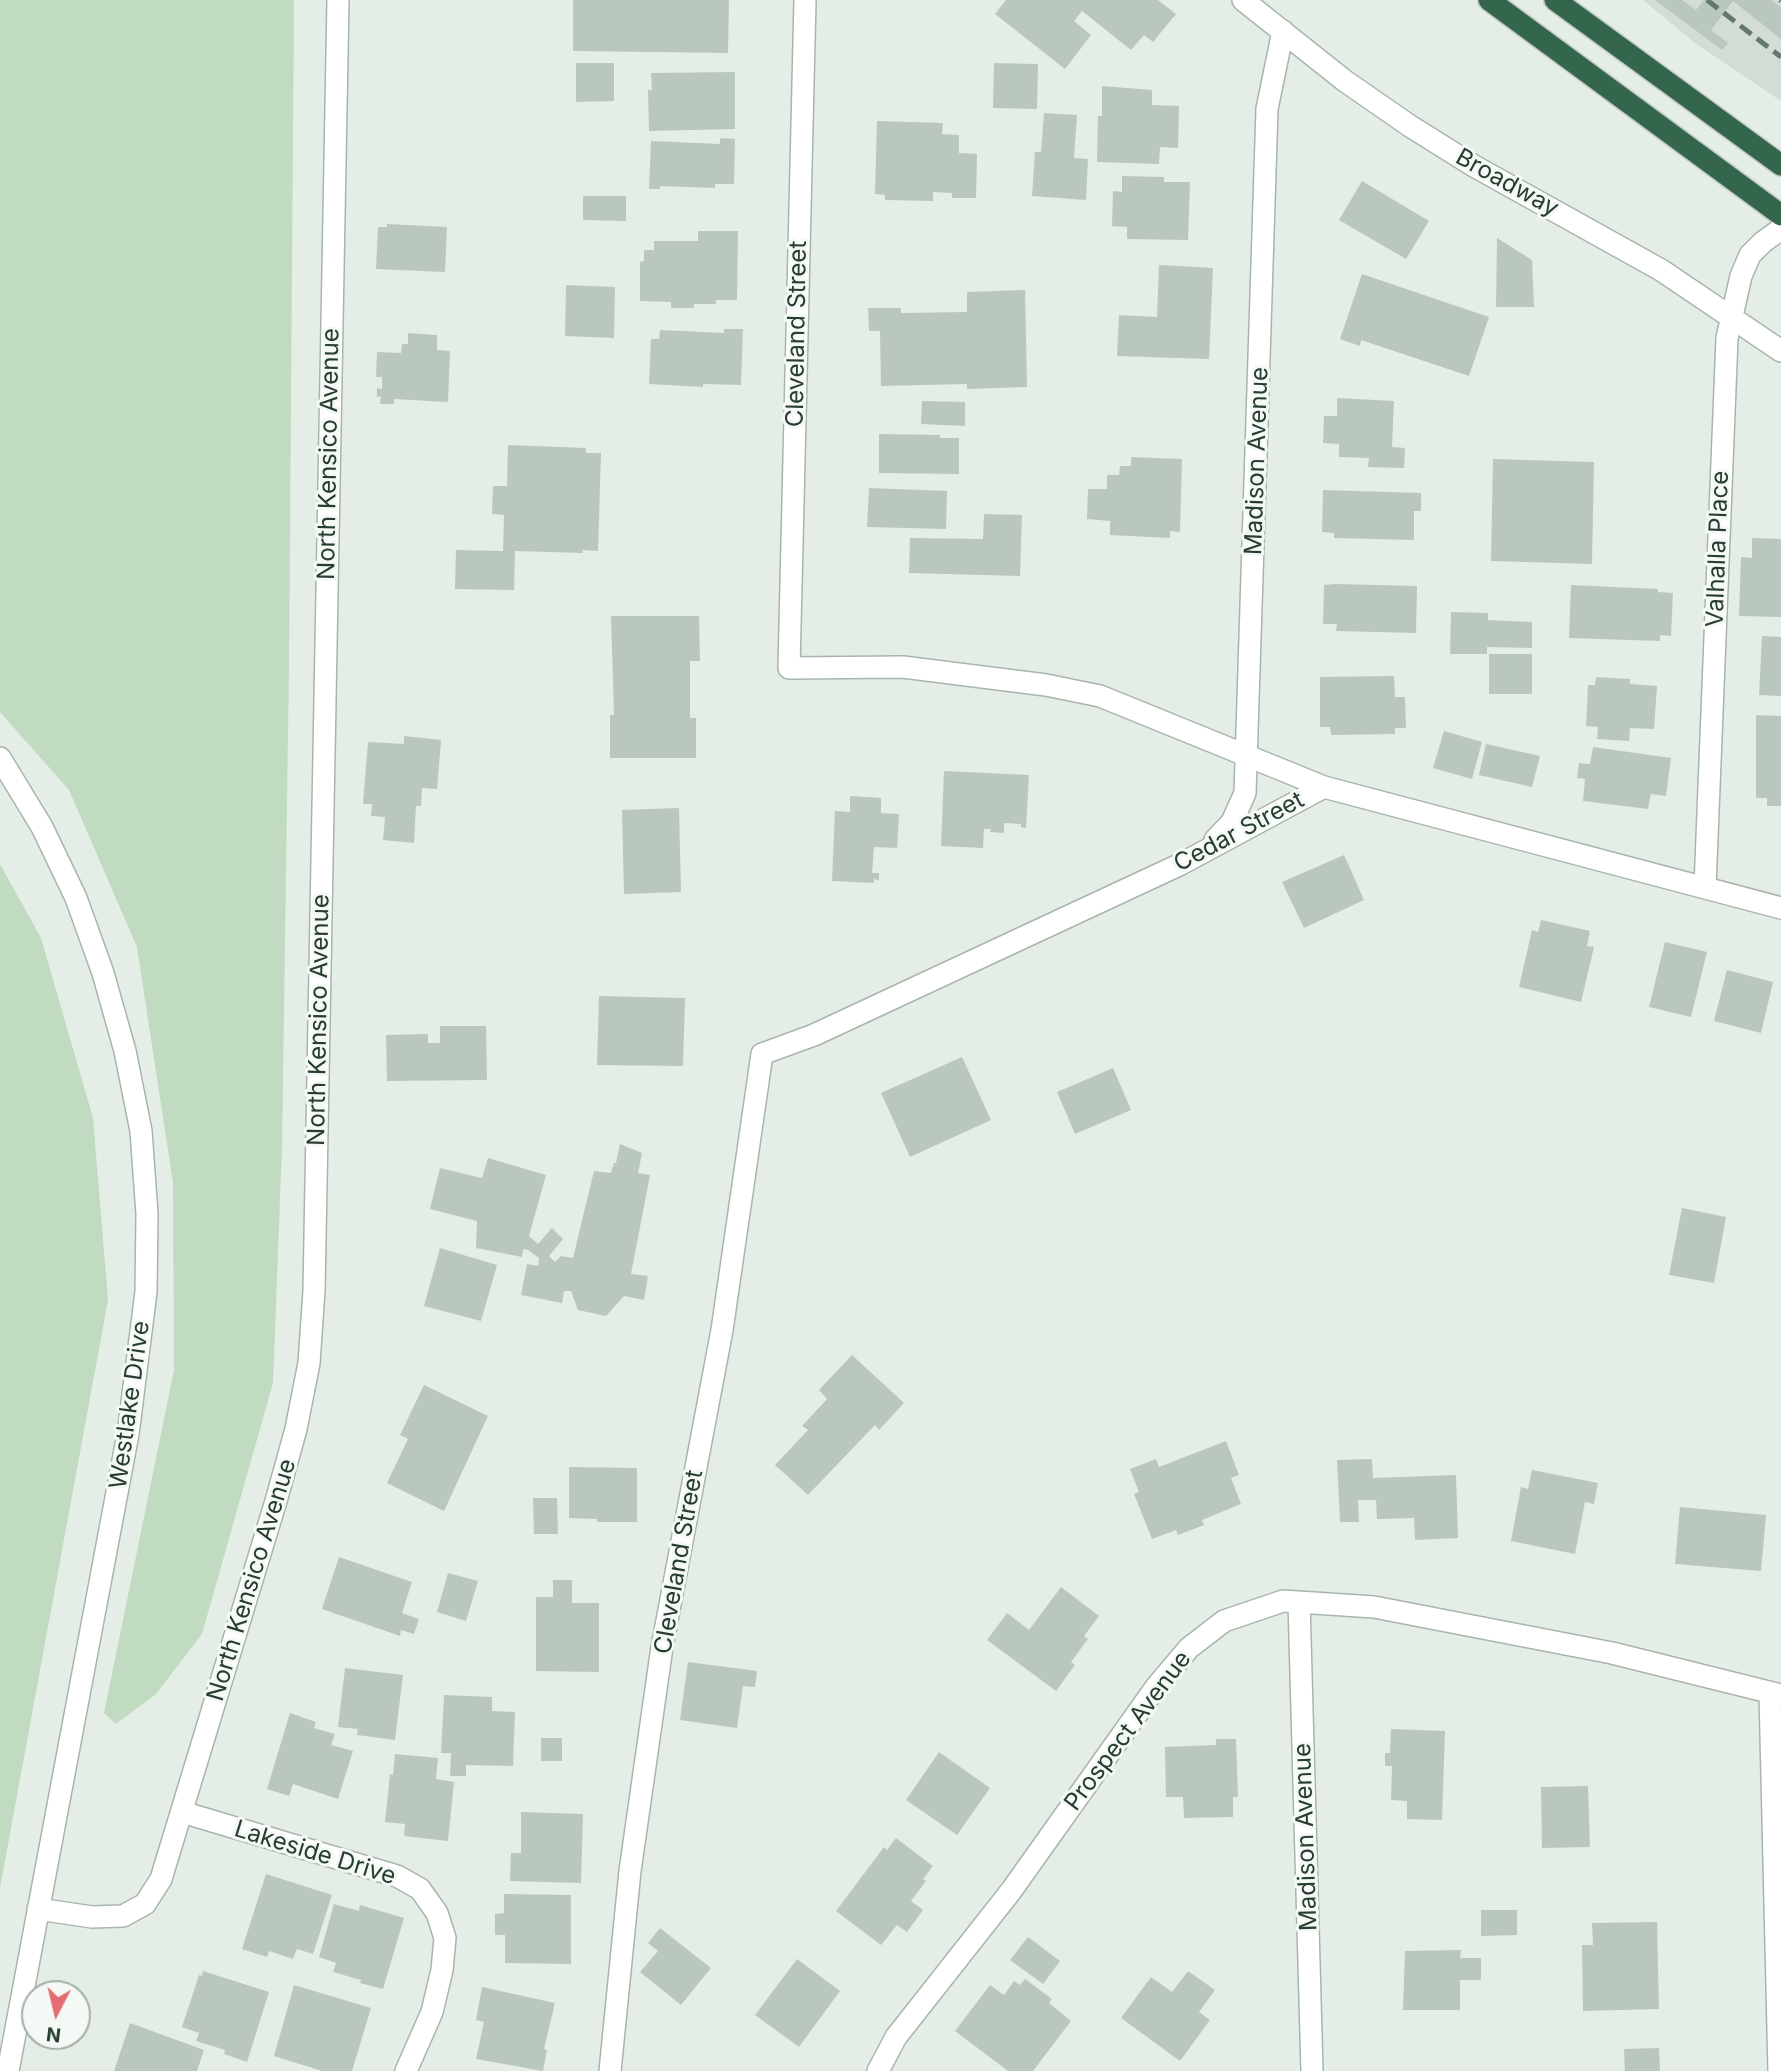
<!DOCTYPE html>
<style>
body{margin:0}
#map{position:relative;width:1781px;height:2071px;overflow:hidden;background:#e5ede7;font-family:Inter,sans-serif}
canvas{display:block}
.north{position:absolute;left:21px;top:1980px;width:70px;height:70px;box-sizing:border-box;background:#f5f9f6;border:2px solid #a2aea7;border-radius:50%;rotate:187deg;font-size:19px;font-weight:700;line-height:28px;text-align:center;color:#263d30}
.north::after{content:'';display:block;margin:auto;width:24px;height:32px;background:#e46c73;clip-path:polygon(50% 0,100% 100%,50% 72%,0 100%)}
</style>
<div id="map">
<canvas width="1781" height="2071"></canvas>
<div class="north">N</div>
</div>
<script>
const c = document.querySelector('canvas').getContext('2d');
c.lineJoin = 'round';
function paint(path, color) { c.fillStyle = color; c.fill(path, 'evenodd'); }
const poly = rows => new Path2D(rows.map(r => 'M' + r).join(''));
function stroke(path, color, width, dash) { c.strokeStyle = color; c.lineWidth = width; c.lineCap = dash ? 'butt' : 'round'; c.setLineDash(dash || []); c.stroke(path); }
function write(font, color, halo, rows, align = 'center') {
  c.font = font + ' Inter,sans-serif'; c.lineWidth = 6; c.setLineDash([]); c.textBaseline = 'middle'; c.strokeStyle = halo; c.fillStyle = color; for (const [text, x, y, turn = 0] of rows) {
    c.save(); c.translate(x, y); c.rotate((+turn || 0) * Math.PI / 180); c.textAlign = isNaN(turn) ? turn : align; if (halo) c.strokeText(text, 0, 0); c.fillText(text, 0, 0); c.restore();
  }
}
const built = poly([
 [1643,0,1781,0,1781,101,1695,43]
]);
const green = poly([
 [0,0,294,0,289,667,282,1147,273,1383,202,1634,156,1694,116,1724,104,1713,174,1370,173,1183,137,947,69,790,0,712],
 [0,864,41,938,93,1118,108,1300,0,1888]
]);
const building = poly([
 [573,0,729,0,728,53,573,51],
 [1006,0,1158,0,1176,14,1153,42,1144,35,1131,50,1082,11,1074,21,1091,35,1065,69,995,14],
 [1655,0,1682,0,1696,10,1704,0,1771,0,1781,7,1781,39,1733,1,1711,30,1728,43,1722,50],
 [576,63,614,63,614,101,576,102],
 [994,63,1038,64,1037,109,993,108],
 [735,72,735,129,649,131,648,90,652,90,651,73],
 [1102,86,1152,90,1152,105,1179,106,1178,148,1160,147,1159,164,1097,162,1098,116,1102,116],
 [1044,113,1077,115,1074,158,1088,159,1086,200,1032,196,1035,152,1041,152],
 [877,121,943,123,942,134,959,135,959,153,977,154,976,198,952,198,952,193,933,192,933,201,885,200,885,195,875,194],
 [720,138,735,139,734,184,715,184,715,188,660,186,660,189,649,189,651,141,720,144],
 [1122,176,1164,177,1164,182,1190,182,1188,240,1127,239,1127,227,1112,226,1113,191,1122,192],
 [1362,181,1429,221,1406,259,1339,220],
 [583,196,626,196,626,221,583,220],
 [387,224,447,227,445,272,376,269,378,227,387,227],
 [698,231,738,231,737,300,716,300,716,304,694,304,694,308,671,308,671,302,640,301,640,262,644,261,644,250,654,250,654,241,698,241],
 [1497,238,1532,260,1534,307,1496,307],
 [1159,265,1213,268,1209,359,1117,356,1119,315,1157,317],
 [1362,274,1489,317,1469,376,1361,340,1360,346,1340,339],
 [566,285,615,287,614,338,565,336],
 [1025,290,1027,387,967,389,967,384,881,386,880,331,869,331,868,308,901,308,901,313,967,312,967,292],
 [724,329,743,329,741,385,703,384,703,387,649,384,651,339,659,339,660,330,724,333],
 [408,333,437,335,437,350,450,351,448,402,394,399,394,404,380,404,381,396,377,397,377,388,382,389,382,377,376,377,377,352,401,353,402,344,408,344],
 [1337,398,1394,401,1392,447,1405,448,1404,468,1368,467,1369,458,1339,457,1339,444,1323,443,1324,416,1337,416],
 [922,401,965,402,965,426,921,424],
 [879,434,940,435,940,438,959,438,959,474,879,473],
 [508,445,586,448,586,453,601,453,598,551,582,550,583,553,515,551,514,590,455,589,456,550,503,551,504,515,492,514,493,486,507,486],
 [1131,457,1182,459,1180,532,1170,531,1170,538,1110,535,1110,521,1087,519,1088,489,1107,489,1107,475,1119,475,1120,466,1131,466],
 [1493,459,1594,462,1592,564,1491,561],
 [869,488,947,491,946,529,867,527],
 [1323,490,1421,493,1421,511,1414,511,1414,540,1334,538,1334,533,1322,532],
 [984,514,1022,515,1020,576,909,573,910,538,983,539],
 [1752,538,1781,539,1781,617,1739,616,1741,557,1752,558],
 [1335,584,1417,586,1416,633,1336,631,1337,624,1323,624,1324,585],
 [1571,585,1658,589,1658,592,1673,593,1671,636,1660,635,1660,641,1569,638],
 [1451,612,1488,613,1488,620,1532,622,1532,648,1487,647,1487,654,1450,654],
 [611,616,699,616,700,661,690,661,690,718,696,718,696,758,610,758,610,715,614,715],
 [1762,636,1781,637,1781,696,1759,695],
 [1489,654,1532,654,1532,694,1489,694],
 [1394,676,1395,697,1405,697,1406,728,1395,728,1395,734,1331,735,1330,727,1320,727,1320,677],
 [1596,677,1630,679,1630,684,1657,686,1654,729,1630,728,1629,741,1597,739,1598,727,1586,726,1588,685,1595,685],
 [1756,715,1781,716,1781,806,1767,806,1767,798,1756,798],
 [1444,731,1482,742,1472,779,1433,768],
 [404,736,441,740,437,789,422,788,421,806,416,806,414,843,383,840,385,817,371,816,372,804,363,804,368,742,404,744],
 [1486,744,1540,756,1532,787,1479,775],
 [1593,747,1671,758,1666,796,1651,794,1648,809,1583,801,1585,779,1577,778,1579,763,1590,764],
 [944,771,1029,775,1026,828,1021,827,1021,824,1004,823,1004,833,990,832,991,829,984,829,983,848,941,846],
 [850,796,881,798,881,813,899,814,897,848,874,847,872,873,879,873,879,880,874,879,874,883,832,881,835,811,850,812],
 [679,808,681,892,624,894,622,810],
 [1344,855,1364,900,1304,928,1282,882],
 [1541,920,1590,931,1587,946,1594,947,1581,1002,1519,987,1532,930,1538,932],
 [1665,942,1707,952,1691,1017,1649,1007],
 [1727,970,1773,982,1761,1033,1714,1021],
 [599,996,685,998,683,1066,597,1065],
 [440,1026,486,1026,487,1080,387,1081,386,1035,428,1034,428,1043,440,1043],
 [962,1057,991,1120,910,1157,881,1093],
 [1113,1068,1131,1110,1075,1134,1057,1092],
 [620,1144,642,1153,638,1173,650,1175,631,1274,648,1276,644,1300,624,1296,606,1316,578,1310,571,1291,564,1291,562,1303,521,1295,527,1264,538,1266,539,1258,528,1250,523,1249,522,1257,476,1248,477,1221,430,1209,440,1168,482,1178,488,1158,546,1175,529,1236,538,1244,552,1228,563,1239,549,1256,555,1262,561,1256,573,1258,594,1171,611,1173,614,1163,616,1163],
 [1682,1208,1726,1217,1714,1283,1669,1275],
 [440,1248,497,1265,481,1321,424,1306],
 [852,1355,904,1403,879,1430,875,1425,808,1495,775,1465,808,1430,802,1426,827,1399,819,1390],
 [424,1385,488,1416,444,1511,387,1483,408,1439,400,1435],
 [1226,1441,1239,1475,1231,1478,1241,1504,1202,1520,1204,1525,1178,1535,1176,1530,1152,1539,1134,1494,1139,1492,1130,1469,1156,1459,1159,1467],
 [1372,1459,1373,1478,1456,1475,1458,1538,1415,1540,1414,1518,1377,1519,1376,1500,1358,1500,1359,1522,1340,1522,1337,1460],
 [569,1467,637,1468,637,1522,597,1522,597,1519,569,1518],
 [1532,1470,1598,1483,1594,1504,1585,1502,1575,1554,1511,1541,1521,1487,1528,1489],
 [533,1498,557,1498,558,1534,534,1534],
 [1680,1507,1766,1515,1761,1571,1675,1564],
 [339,1557,412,1582,402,1613,419,1619,414,1634,401,1630,400,1636,322,1609],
 [448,1573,478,1581,466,1621,437,1612],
 [553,1580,572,1580,572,1603,599,1603,599,1672,536,1671,536,1597,553,1597],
 [1061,1587,1099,1616,1084,1636,1088,1639,1071,1662,1075,1665,1056,1691,987,1640,1007,1613,1029,1630],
 [688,1662,757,1671,755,1687,743,1686,737,1728,680,1720],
 [345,1668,403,1675,395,1740,357,1735,358,1729,338,1727],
 [444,1695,492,1697,492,1711,515,1712,513,1766,466,1765,466,1776,450,1776,451,1753,441,1753],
 [290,1713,316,1722,314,1728,335,1734,331,1745,353,1751,338,1799,293,1784,289,1796,267,1789],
 [1391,1729,1445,1731,1442,1820,1407,1819,1407,1801,1391,1800,1392,1766,1385,1766,1385,1753,1390,1753],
 [541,1738,562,1738,562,1761,541,1761],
 [1216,1739,1236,1739,1238,1797,1233,1797,1233,1817,1184,1818,1183,1797,1166,1797,1165,1747,1216,1745],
 [939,1752,990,1788,957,1835,906,1800],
 [395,1754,438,1758,436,1779,454,1782,448,1841,404,1836,405,1824,385,1822,390,1774,393,1775],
 [1588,1786,1590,1847,1542,1848,1541,1787],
 [521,1812,583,1814,581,1883,510,1881,511,1853,521,1853],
 [896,1838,933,1866,923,1879,926,1881,911,1901,923,1910,907,1932,897,1925,881,1945,836,1911,884,1847,887,1850],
 [266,1874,332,1895,313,1954,297,1949,293,1959,269,1951,267,1957,242,1949],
 [504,1894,571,1895,571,1964,505,1963,505,1935,495,1935,495,1914,504,1913],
 [334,1904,359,1911,360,1905,404,1918,383,1989,360,1983,361,1980,333,1972,336,1963,319,1957],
 [1481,1910,1517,1910,1517,1935,1481,1936],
 [1657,1922,1659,2009,1583,2011,1582,1945,1593,1945,1592,1923],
 [660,1928,711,1968,681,2005,640,1972,658,1951,648,1943],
 [1028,1937,1060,1961,1043,1984,1010,1960],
 [1461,1950,1460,1958,1481,1958,1481,1980,1460,1980,1460,2010,1403,2010,1405,1951],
 [797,1959,840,1991,799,2047,755,2015],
 [203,1971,269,1992,247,2062,224,2054,225,2050,196,2041,199,2033,182,2027,199,1975,202,1976],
 [1188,1971,1215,1990,1199,2012,1210,2020,1180,2061,1121,2018,1151,1977,1172,1992],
 [1025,1979,1052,1999,1049,2003,1071,2021,1033,2071,1008,2071,955,2031,990,1985,1004,1995,1014,1981,1020,1985],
 [294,1985,371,2008,352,2071,322,2071,274,2056],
 [482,1987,555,2003,544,2049,547,2050,543,2071,476,2059,484,2022,476,2020],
 [130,2023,204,2050,197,2071,114,2071],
 [1659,2048,1660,2071,1625,2071,1624,2049]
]);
const minor = poly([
 [805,0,789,668,903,667,1046,685,1100,696,1324,787,1781,908],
 [1243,0,1345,81,1410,126,1474,166,1661,270,1781,351],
 [0,758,42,827,76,898,103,973,125,1051,141,1131,147,1214,146,1292,128,1434,8,2071],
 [1215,840,1232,822,1245,793,1267,109,1283,31],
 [1705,887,1727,338,1741,276,1750,255,1763,242,1781,229],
 [1299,1602,1312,2071],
 [1770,1693,1779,2071],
 [182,1812,397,1876,420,1889,437,1913,445,1938,442,1970,432,2012,406,2071],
 [38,1909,92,1917,123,1916,145,1904,161,1879,276,1501,296,1429,309,1363,314,1291,338,0],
 [610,2071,630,1871,662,1647,722,1330,762,1054,814,1035,1181,864,1324,787],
 [878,2071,896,2037,1011,1891,1156,1687,1189,1648,1224,1621,1283,1601,1374,1607,1612,1653,1781,1695]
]);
const highway = poly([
 [1489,0,1781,215],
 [1555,0,1781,165]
]);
const rail = poly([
 [1707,0,1781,57],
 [1780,0,1781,1]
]);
const streetNames = [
 ["Broadway",1507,183,29],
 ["Cleveland Street",797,334,-89],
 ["North Kensico Avenue",329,454,-89],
 ["Madison Avenue",1257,461,-88],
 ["Valhalla Place",1718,549,-88],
 ["Cedar Street",1239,832,-28],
 ["North Kensico Avenue",319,1020,-89],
 ["Westlake Drive",130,1405,-82],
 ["Cleveland Street",679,1562,-80],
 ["North Kensico Avenue",252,1580,-73],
 ["Prospect Avenue",1128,1731,-53],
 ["Madison Avenue",1306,1837,-92],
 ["Lakeside Drive",315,1853,17]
];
paint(built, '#d3dcd5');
paint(green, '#c1dbc0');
paint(building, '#bac7bf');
stroke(minor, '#a8b5ac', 24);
stroke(highway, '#c2c9c5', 24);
stroke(minor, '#fff', 21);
stroke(highway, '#34664d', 21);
stroke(rail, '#61786a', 5, [14, 7]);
write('24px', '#263d30', '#f5f9f6', streetNames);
</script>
